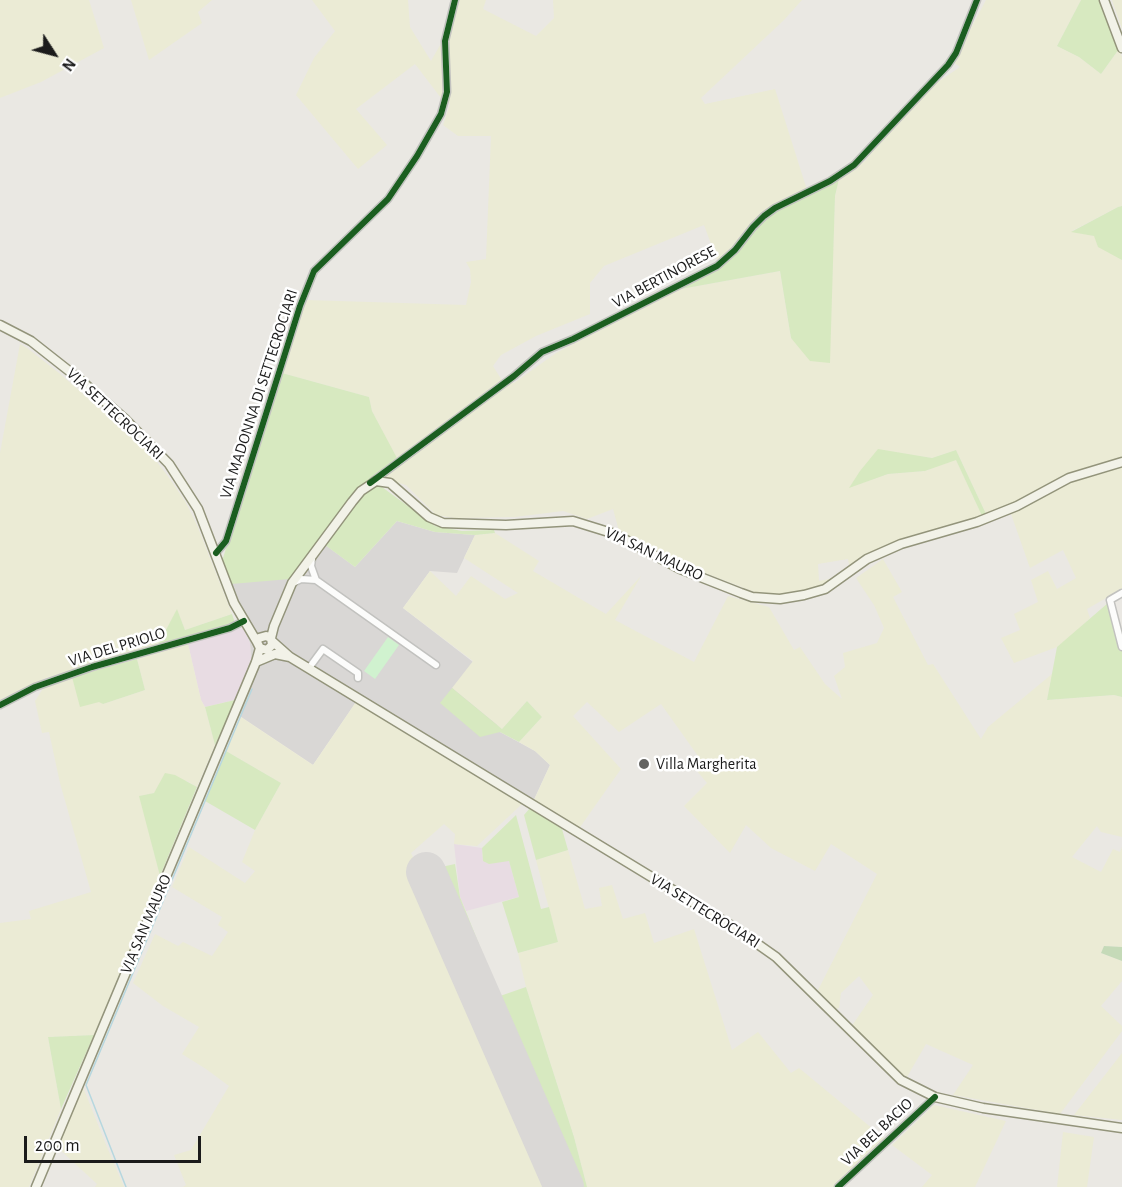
<!DOCTYPE html>
<style>
body{margin:0}
#map{position:relative;width:1122px;height:1187px;overflow:hidden;background:#eae8e3;font-family:"Alegreya Sans",sans-serif}
canvas{display:block}
.north{position:absolute;left:24px;top:24px;width:60px;height:60px;-webkit-text-stroke:4px #fff;paint-order:stroke;rotate:126deg;font-size:16px;font-weight:700;line-height:24px;text-align:center;color:#1b1b1b}
.north::after{content:'';display:block;margin:auto;width:21px;height:27px;background:#1b1b1b;clip-path:polygon(50% 0,100% 100%,50% 72%,0 100%)}
.scale{position:absolute;left:24px;top:1136px;width:177px;height:27px;box-sizing:border-box;border:3px solid #1b1b1b;border-top:0;padding-left:8px;font-size:18px;line-height:21px;white-space:nowrap;color:#1b1b1b;-webkit-text-stroke:4px #fff;paint-order:stroke}
</style>
<div id="map">
<canvas width="1122" height="1187"></canvas>
<div class="north">N</div>
<div class="scale">200 m</div>
</div>
<script>
const c = document.querySelector('canvas').getContext('2d');
c.lineJoin = 'round';
function paint(path, color) { c.fillStyle = color; c.fill(path, 'evenodd'); }
const poly = rows => new Path2D(rows.map(r => 'M' + r).join(''));
function stroke(path, color, width, dash) { c.strokeStyle = color; c.lineWidth = width; c.lineCap = dash ? 'butt' : 'round'; c.setLineDash(dash || []); c.stroke(path); }
function write(font, color, halo, rows, align = 'center') {
  c.font = font + ' "Alegreya Sans",sans-serif'; c.lineWidth = 5; c.setLineDash([]); c.textBaseline = 'middle'; c.strokeStyle = halo; c.fillStyle = color; for (const [text, x, y, turn = 0] of rows) {
    c.save(); c.translate(x, y); c.rotate((+turn || 0) * Math.PI / 180); c.textAlign = isNaN(turn) ? turn : align; if (halo) c.strokeText(text, 0, 0); c.fillText(text, 0, 0); c.restore();
  }
}
const residential = poly([
 [397,521,435,532,475,535,457,573,430,571,403,608,473,662,500,732,535,751,550,765,530,808,356,702,313,765,232,711,251,659,250,643,224,585,320,541,355,567]
]);
const industrial = poly([
 [243,628,250,643,251,659,235,700,205,707,201,700,188,644],
 [454,844,482,848,483,861,509,861,519,897,466,911,460,897]
]);
const farmland = poly([
 [0,0,89,0,104,48,41,82,0,98],
 [131,0,212,0,198,12,202,23,149,60],
 [312,0,408,0,410,27,431,61,443,40,451,0,486,0,483,9,536,36,554,18,553,0,802,0,784,20,701,98,705,104,775,89,808,193,778,208,753,233,737,253,720,268,704,225,604,266,590,283,590,314,536,336,501,355,493,366,503,382,514,383,556,353,681,289,780,271,791,338,829,363,835,196,839,179,865,161,910,106,935,84,960,67,953,62,986,0,1081,0,1057,46,1079,57,1101,74,1119,49,1122,57,1122,206,1118,207,1072,231,1094,236,1122,260,1122,589,1087,609,1090,618,1071,637,1057,647,1014,663,1001,638,1020,630,1014,614,1038,602,1031,580,1048,571,1057,589,1076,578,1063,550,1030,568,1011,514,987,516,956,450,932,458,878,450,850,487,888,474,925,471,956,459,983,518,907,542,850,571,848,559,818,564,819,581,839,577,812,591,788,596,765,596,679,563,619,531,613,509,587,519,563,511,515,517,455,518,436,515,406,485,381,478,384,434,372,411,369,397,282,373,299,320,306,300,466,305,471,282,470,269,466,262,486,259,491,136,458,136,443,125,450,104,441,98,415,64,356,109,387,145,358,169,296,95,314,58,335,31],
 [1112,0,1122,0,1122,29],
 [20,344,27,348,59,373,146,448,167,475,185,501,197,525,232,614,185,630,177,610,158,645,46,678,0,700,0,453],
 [495,533,539,561,533,571,606,614,641,576,615,620,694,662,728,596,769,607,794,650,800,647,825,684,842,699,834,676,845,667,843,653,877,643,884,628,874,605,856,578,883,559,902,592,893,597,928,665,933,664,981,739,988,727,1052,674,1047,700,1114,695,1122,697,1122,837,1101,832,1097,826,1072,857,1101,872,1113,849,1120,852,1122,847,1122,947,1104,946,1101,953,1122,961,1122,981,1101,1006,1122,1026,1122,1031,1060,1114,953,1095,973,1065,926,1044,907,1077,893,1069,876,1051,869,1040,851,1027,873,995,859,976,841,993,839,1008,835,1009,818,990,877,874,831,844,815,871,771,848,746,825,730,853,684,806,707,783,692,765,698,756,661,704,619,732,587,702,573,716,621,769,578,830,534,800,550,765,535,751,519,742,542,717,527,701,502,729,452,688,473,661,403,608,430,571,456,596,471,576,505,599,518,593,464,558,475,535],
 [188,644,201,700,205,707,215,745,197,787,187,781,154,793,140,796,160,876,94,1035,48,1037,61,1109,29,1187,0,1187,0,923,31,919,29,911,91,892,60,783,49,732,42,733,35,701,44,687,72,677,103,704,145,690,137,659],
 [356,702,522,804,477,846,454,844,455,834,444,824,411,853,421,873,555,1187,183,1187,186,1185,174,1155,191,1150,229,1086,206,1069,182,1054,199,1027,163,1006,133,983,155,934,178,946,183,942,212,956,228,932,218,925,222,917,172,887,189,847,245,883,255,871,242,862,255,830,281,783,226,751,241,717,313,765],
 [568,850,585,909,602,906,599,888,612,885,623,919,645,913,654,943,694,929,732,1050,758,1032,791,1073,799,1068,885,1139,834,1187,587,1187,574,1137,526,987,518,953,558,942,536,860],
 [1122,1053,1122,1120,1074,1115],
 [83,1087,107,1147,124,1187,95,1187,97,1184,57,1147],
 [934,1105,1006,1121,975,1187,922,1187,932,1175,892,1145],
 [1063,1132,1094,1137,1087,1187,1057,1187]
]);
const grass = poly([
 [1081,0,1101,0,1119,49,1101,74,1079,57,1057,46],
 [839,179,835,196,830,363,810,361,791,338,780,271,681,289,720,268,737,253,753,233,778,208],
 [1122,206,1122,260,1098,247,1094,236,1071,232,1118,207],
 [282,373,369,397,372,411,398,460,364,484,290,579,231,584,222,561],
 [878,449,932,458,956,450,987,516,983,518,956,460,925,471,888,474,849,488,860,471],
 [370,487,382,487,435,526,462,531,494,530,495,533,475,535,435,532,397,521,355,567,325,545,361,495],
 [1108,603,1115,621,1122,651,1122,697,1114,695,1047,700,1057,647],
 [177,609,185,630,232,614,235,623,158,645],
 [137,659,145,690,103,704,99,702,80,707,72,677],
 [452,688,502,729,527,701,542,717,519,742,500,732,480,737,440,703],
 [235,700,232,711,215,745,205,707],
 [226,751,281,783,255,830,205,801],
 [165,773,175,775,197,787,160,876,139,796,154,793],
 [530,808,562,829,568,850,536,860,524,815],
 [516,815,541,909,549,907,558,942,518,953,502,902,519,897,509,861,489,864,483,861,482,848],
 [455,864,460,897,500,996,526,987,574,1137,587,1187,571,1187,432,869],
 [94,1035,61,1109,48,1037]
]);
const forest = poly([
 [1104,946,1122,947,1122,961,1101,953]
]);
const park = poly([
 [388,637,399,645,375,679,364,671]
]);
const stream = poly([
 [126,1187,86,1085,252,689]
]);
const runway = poly([
 [426,872,564,1187]
]);
const minor = poly([
 [373,481,514,376,542,352,573,339,717,266,735,250,753,227,764,216,775,208,830,181,854,165,948,65,956,53,977,0],
 [216,553,226,541,300,306,314,271,388,199,417,156,441,114,447,92,445,41,455,0],
 [312,559,311,566,316,580,436,665],
 [293,583,301,579,316,580],
 [1122,593,1110,600,1122,647],
 [309,668,323,649,358,673,358,678],
 [0,705,35,687,92,667,230,628,244,621],
 [838,1187,935,1097]
]);
const secondary = poly([
 [1104,0,1122,48],
 [0,325,31,341,78,378,126,420,169,464,198,509,234,603,257,642],
 [271,638,266,636,259,638,257,642,260,648,267,650,272,645,271,638,274,626,292,583,352,502,361,491,376,481,390,483,429,517,443,523,506,525,573,521,615,534,680,569,741,593,752,597,780,599,804,595,825,589,867,559,901,544,977,522,1017,506,1069,478,1122,462],
 [272,641,290,657,732,926,776,957,901,1080,935,1097,983,1108,1122,1128],
 [256,662,275,654,290,657],
 [36,1187,256,662,260,648]
]);
const cycleway = poly([
 [370,483,514,376,542,352,573,339,717,266,735,250,753,227,764,216,775,208,830,181,854,165,948,65,956,53,977,0],
 [216,553,226,541,300,306,314,271,388,199,417,156,441,114,447,92,445,41,455,0],
 [0,705,35,687,92,667,230,628,244,621],
 [838,1187,935,1097]
]);
const markers = [
 [644,764,6,"#636361"]
];
const streetNames = [
 ["VIA BERTINORESE",664,277,-28],
 ["VIA MADONNA DI SETTECROCIARI",259,394,-72],
 ["VIA SETTECROCIARI",115,414,43],
 ["VIA SAN MAURO",654,554,25],
 ["VIA DEL PRIOLO",117,647,-17],
 ["VIA SETTECROCIARI",705,911,32],
 ["VIA SAN MAURO",146,924,-67],
 ["VIA BEL BACIO",877,1132,-43]
];
const poiNames = [
 ["Villa Margherita",656,764]
];
paint(residential, '#d9d7d5');
paint(industrial, '#e8dce3');
paint(farmland, '#ebebd5');
paint(grass, '#d7e9c0');
paint(forest, '#c5dab8');
paint(park, '#d0f2cf');
stroke(stream, '#b6d7df', 1.5);
stroke(runway, '#dad8d6', 40);
stroke(minor, '#c2c2bf', 9);
stroke(secondary, '#93947b', 11);
stroke(minor, '#fcfcfb', 6);
stroke(secondary, '#f2f2e8', 8);
stroke(cycleway, '#1b5e20', 6);
for (const [x, y, r, color] of markers) { const dot = new Path2D(); dot.arc(x, y, r, 0, 2 * Math.PI); c.fillStyle = color; c.fill(dot); stroke(dot, '#fff', 2); }
write('16px', '#1b1b1b', '#fff', streetNames);
write('16px', '#1b1b1b', '#fff', poiNames, 'left');
</script>
